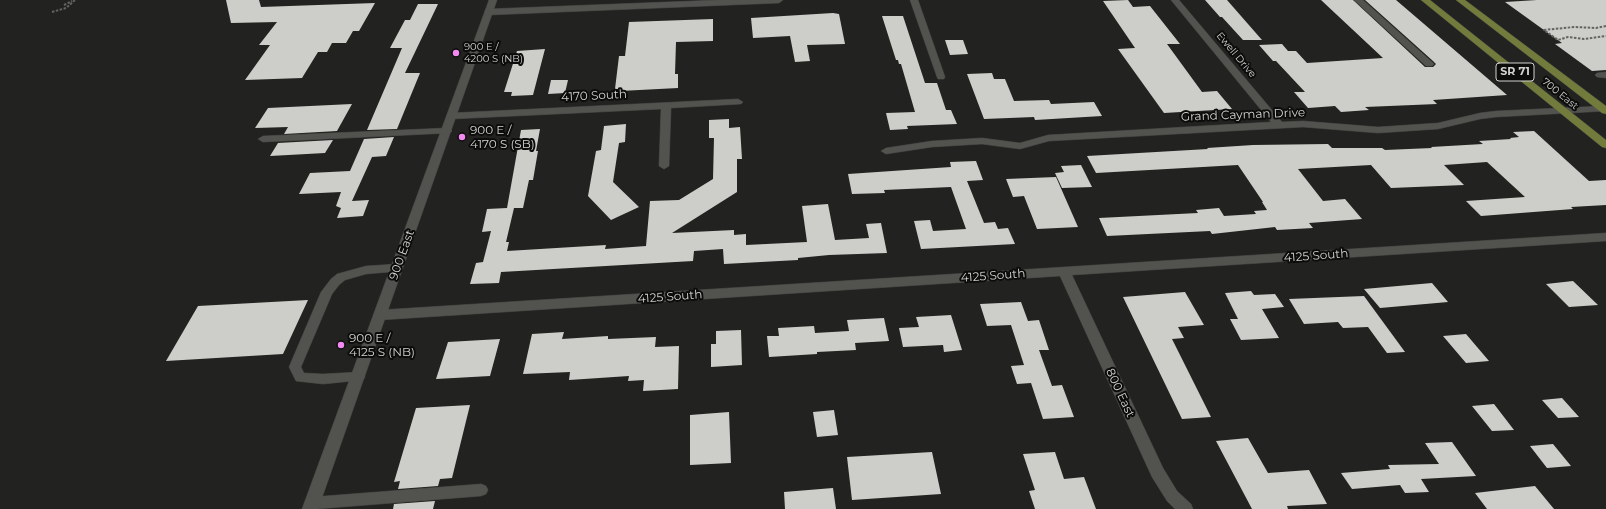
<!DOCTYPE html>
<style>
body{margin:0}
canvas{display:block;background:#222320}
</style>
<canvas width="1606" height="509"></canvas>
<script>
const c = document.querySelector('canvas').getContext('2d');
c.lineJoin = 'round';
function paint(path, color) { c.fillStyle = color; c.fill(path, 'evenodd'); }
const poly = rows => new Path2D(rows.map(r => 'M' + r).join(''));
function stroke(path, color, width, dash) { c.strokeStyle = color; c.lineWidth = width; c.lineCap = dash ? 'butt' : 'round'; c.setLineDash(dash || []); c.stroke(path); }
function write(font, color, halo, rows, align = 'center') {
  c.font = font + ' Montserrat,sans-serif'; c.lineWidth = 4; c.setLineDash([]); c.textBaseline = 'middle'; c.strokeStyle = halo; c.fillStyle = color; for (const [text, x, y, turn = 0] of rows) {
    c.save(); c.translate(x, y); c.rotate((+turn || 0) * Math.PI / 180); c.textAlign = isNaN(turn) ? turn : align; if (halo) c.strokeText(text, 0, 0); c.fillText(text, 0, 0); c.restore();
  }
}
const building = poly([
 [226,0,259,0,261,7,375,3,359,31,353,31,346,43,332,43,327,52,318,52,302,78,245,80,270,45,259,45,277,22,231,23],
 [1128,0,1133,7,1150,6,1180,44,1167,44,1202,92,1217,91,1232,109,1164,113,1118,49,1135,48,1103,1],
 [1205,0,1227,0,1262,40,1243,40,1222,17,1220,17],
 [1321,0,1353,0,1425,67,1433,67,1436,64,1433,61,1365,0,1396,0,1507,95,1433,100,1437,104,1365,107,1369,110,1341,112,1335,106,1308,108,1294,92,1305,92,1276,61,1273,61,1259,45,1282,44,1288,51,1296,51,1307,63,1383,58],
 [1537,0,1606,0,1606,70,1592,71,1555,44,1562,43,1505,2],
 [418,4,438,4,405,73,420,73,397,129,367,130,402,48,390,48,405,20,410,20],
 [833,13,839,14,845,44,807,45,810,61,795,62,790,36,753,38,751,18],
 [882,16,903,16,925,83,937,83,946,110,951,110,957,124,907,126,908,129,890,130,886,113,915,112,901,64,899,64,898,60,896,60],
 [713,19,713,41,676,42,675,74,678,74,678,88,620,91,620,89,615,89,619,56,625,56,629,22],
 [945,40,963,40,968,54,950,55],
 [545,49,533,95,511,96,512,92,504,92,517,51],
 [992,73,994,79,1005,79,1014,101,1049,100,1051,104,1094,102,1102,116,1035,120,1034,117,984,119,967,74],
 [551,80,568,80,565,93,548,94],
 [352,104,337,131,284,134,288,127,255,128,268,108],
 [729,119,729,128,740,127,742,159,737,159,737,192,672,233,734,230,734,235,746,234,746,245,807,242,802,206,828,204,835,240,869,238,866,224,881,223,887,253,829,255,798,258,798,260,724,264,723,249,694,251,693,261,501,272,499,283,470,284,476,263,483,262,491,231,482,232,487,209,507,208,521,130,540,129,536,151,538,151,533,180,529,180,523,208,514,208,506,242,509,242,507,251,606,245,605,249,646,246,650,201,679,200,713,179,714,138,709,138,709,120],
 [626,124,625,142,619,143,613,182,639,207,611,220,588,196,596,151,601,150,604,126],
 [1534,131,1589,181,1606,180,1606,205,1571,207,1573,209,1481,216,1466,201,1525,197,1487,162,1444,165,1464,185,1391,188,1371,165,1298,169,1323,201,1345,199,1362,219,1309,223,1313,228,1277,230,1275,227,1212,234,1210,231,1107,236,1099,218,1198,213,1196,210,1219,208,1224,216,1256,214,1254,211,1267,210,1262,202,1263,202,1238,165,1096,173,1087,156,1208,149,1207,148,1253,145,1328,144,1332,148,1382,148,1385,150,1432,148,1431,147,1483,144,1479,141,1511,139,1510,138,1519,137,1513,132],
 [394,137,386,156,372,157,352,201,369,200,363,216,337,218,341,208,336,206,341,192,299,194,310,173,350,171,364,139],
 [333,140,325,153,270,156,278,143],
 [976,161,983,180,967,181,984,223,995,222,998,229,1008,228,1015,244,921,249,914,221,930,220,933,231,966,229,951,187,884,190,885,193,852,194,848,174,951,167,950,162],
 [1081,165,1092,187,1062,188,1055,173,1064,172,1061,166],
 [1056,177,1078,227,1037,229,1024,196,1013,197,1006,179],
 [1573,281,1598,305,1569,307,1546,284],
 [1432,283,1448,302,1380,308,1364,289],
 [1251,291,1254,295,1275,294,1284,307,1262,309,1279,338,1241,340,1230,319,1238,319,1225,293],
 [1185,292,1204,325,1178,327,1184,338,1172,339,1211,417,1182,419,1123,297],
 [1364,296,1405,352,1387,353,1368,327,1343,328,1338,322,1304,324,1289,299],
 [308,300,283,354,166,361,198,306],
 [1021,302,1028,321,1039,320,1049,350,1039,350,1052,386,1062,385,1074,417,1043,419,1031,383,1017,384,1011,366,1024,365,1011,325,987,326,980,304],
 [951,315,962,350,944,352,943,345,903,347,899,328,919,327,916,317],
 [884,318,889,341,855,343,856,350,817,352,817,354,769,357,767,336,779,336,778,328,814,326,815,333,849,331,847,320],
 [741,330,742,365,711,367,711,344,716,344,716,331],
 [564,332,562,339,608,336,608,339,656,337,655,347,679,346,678,389,643,391,644,380,628,381,629,376,569,380,570,372,523,374,532,334],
 [1466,334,1489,361,1466,363,1443,336],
 [500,339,490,376,436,379,448,342],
 [1562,398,1579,417,1558,418,1542,400],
 [1494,404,1514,430,1492,431,1472,406],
 [470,405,452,478,440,479,438,486,398,489,400,481,394,482,416,408],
 [834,410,838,435,817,437,813,412],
 [729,412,731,463,690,465,690,415],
 [1248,438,1268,473,1309,470,1327,504,1287,506,1288,509,1252,509,1216,441],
 [1452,442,1476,476,1421,479,1429,492,1405,493,1400,485,1352,489,1341,473,1390,469,1388,465,1439,464,1425,443],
 [1553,444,1571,466,1547,468,1530,446],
 [932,452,941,494,852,500,847,457],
 [1055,452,1064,479,1084,477,1096,509,1035,509,1029,491,1035,490,1023,454],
 [1535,486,1554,509,1487,509,1475,493],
 [833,488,836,509,785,509,784,492],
 [435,501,433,509,393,509,394,504]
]);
const path = poly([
 [64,5,72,1],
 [52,12,66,8,75,0],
 [1606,26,1596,28,1574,27,1544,30,1558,40,1568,37,1584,39,1606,36]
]);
const lane = poly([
 [910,0,918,0,945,77,944,79,938,79,937,77,910,0],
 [447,128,450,129,452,131,450,133,263,142,258,139,263,136,447,128],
 [397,264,401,265,403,268,401,271,366,274,345,280,339,285,332,294,301,367,304,373,323,374,359,372,363,374,365,377,363,380,323,384,296,381,289,367,321,292,331,279,337,274,366,266,397,264],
 [481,484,486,486,488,490,486,494,481,496,316,509,307,507,305,503,307,499,312,497,481,484]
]);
const street = poly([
 [718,0,783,0,779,3,488,15,484,12,488,9,718,0],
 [1171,0,1179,0,1282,122,1303,121,1378,127,1438,123,1480,113,1496,111,1603,106,1606,107,1606,111,1496,117,1480,119,1438,129,1378,133,1303,127,1049,141,1020,149,982,144,932,147,886,154,881,151,886,148,932,141,982,138,1020,143,1048,135,1271,122,1171,0],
 [1354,0,1363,0,1432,62,1434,64,1432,66,1426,66,1354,0],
 [1606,72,1606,78,1597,77,1595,75,1597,73,1606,72],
 [738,99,743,102,741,104,671,108,669,166,664,169,659,166,661,109,451,119,446,116,451,113,738,99],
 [1606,233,1606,241,1072,275,1163,468,1177,491,1191,504,1193,509,1175,509,1167,501,1152,477,1060,276,380,320,375,318,374,315,375,312,380,310,1606,233]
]);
const secondary = poly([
 [489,0,497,0,318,509,302,509,489,0]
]);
const primary = poly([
 [1421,0,1430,0,1606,140,1606,148,1602,147,1421,0],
 [1456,0,1465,0,1606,106,1606,114,1602,113,1456,0]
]);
const markers = [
 [456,53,4,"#f38af1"],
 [462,137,4,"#f38af1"],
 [341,345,4,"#f38af1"]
];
const farPoinames = [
 ["900 E /",464,47],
 ["4200 S (NB)",464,59]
];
const farStreetnames = [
 ["Ewell Drive",1236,55,50],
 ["700 East",1560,94,39]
];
const shields = [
 [1515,72,38]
];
const shieldNames = [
 ["SR 71",1515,72]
];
const streetNames = [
 ["4170 South",594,96,-3],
 ["Grand Cayman Drive",1243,115,-2],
 ["900 East",402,255,-70],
 ["4125 South",1316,256,-4],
 ["4125 South",993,276,-4],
 ["4125 South",670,297,-4],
 ["800 East",1120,393,65]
];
const poiNames = [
 ["900 E /",470,130],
 ["4170 S (SB)",470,144],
 ["900 E /",349,338],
 ["4125 S (NB)",349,352]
];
paint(building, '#cdceca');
stroke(lane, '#3f403e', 1);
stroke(street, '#3f403e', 1);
stroke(secondary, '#3f403e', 1);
stroke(primary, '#3f403e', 1);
stroke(path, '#636461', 2, [2.5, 1.5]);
paint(lane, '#52524f');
paint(street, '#52524f');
paint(secondary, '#52524f');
paint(primary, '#727b3b');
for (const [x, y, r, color] of markers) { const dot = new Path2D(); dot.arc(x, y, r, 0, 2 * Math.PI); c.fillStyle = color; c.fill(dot); stroke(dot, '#0c0c0b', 1.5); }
write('10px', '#d2d3d1', '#0c0c0b', farPoinames, 'left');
write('10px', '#d2d3d1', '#0c0c0b', farStreetnames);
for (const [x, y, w] of shields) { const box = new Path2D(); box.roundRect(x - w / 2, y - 9, w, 18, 3); c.fillStyle = '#0c0c0b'; c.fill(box); stroke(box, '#d2d3d1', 1); }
write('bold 11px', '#d2d3d1', null, shieldNames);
write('12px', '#d2d3d1', '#0c0c0b', streetNames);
write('12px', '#d2d3d1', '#0c0c0b', poiNames, 'left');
</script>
